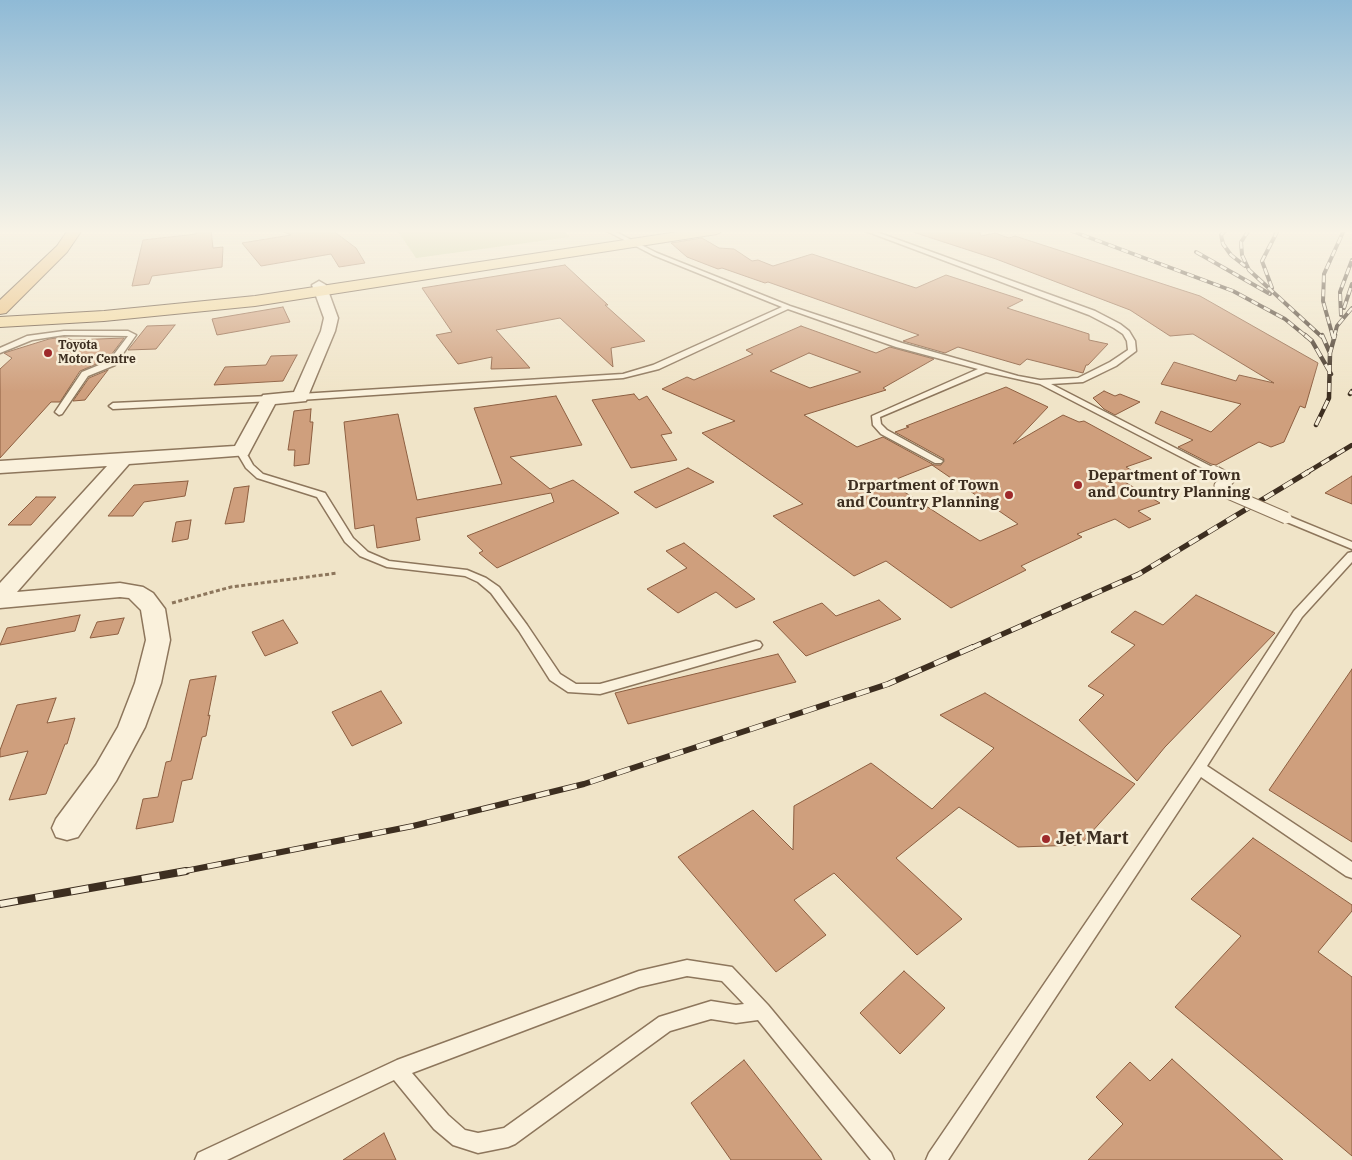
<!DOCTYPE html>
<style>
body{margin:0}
canvas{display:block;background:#f0e4c8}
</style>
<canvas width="1352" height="1160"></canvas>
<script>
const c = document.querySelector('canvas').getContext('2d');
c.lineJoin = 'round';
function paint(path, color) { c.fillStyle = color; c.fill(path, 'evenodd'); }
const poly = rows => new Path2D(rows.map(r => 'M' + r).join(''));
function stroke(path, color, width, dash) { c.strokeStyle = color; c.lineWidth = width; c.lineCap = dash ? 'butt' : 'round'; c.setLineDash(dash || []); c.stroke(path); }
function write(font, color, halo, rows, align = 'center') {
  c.font = font + ' "IBM Plex Serif",serif'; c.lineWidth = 5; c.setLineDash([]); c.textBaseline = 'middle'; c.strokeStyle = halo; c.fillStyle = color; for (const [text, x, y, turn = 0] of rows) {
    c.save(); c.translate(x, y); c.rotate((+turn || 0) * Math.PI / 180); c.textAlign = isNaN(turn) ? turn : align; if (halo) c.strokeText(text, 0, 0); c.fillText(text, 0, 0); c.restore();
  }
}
const green = poly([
 [397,230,563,230,570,237,416,258]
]);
const building = poly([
 [196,230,211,230,213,248,223,247,222,267,152,276,149,284,132,286,143,240,196,234,196,230],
 [279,230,332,230,356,248,365,263,339,267,331,254,261,266,242,243,291,235,279,230],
 [913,230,979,230,981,236,995,233,1009,238,1015,236,1200,296,1318,363,1305,408,1300,406,1284,442,1271,447,1259,442,1216,465,1211,464,1178,447,1193,440,1155,423,1161,411,1211,432,1241,404,1161,384,1174,362,1236,381,1239,375,1274,383,1193,334,1170,336,1130,310,996,259,913,232,913,230],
 [702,238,719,248,734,249,752,261,758,260,773,266,812,254,916,288,946,275,1023,300,1007,308,1089,334,1089,340,1108,344,1088,365,1086,365,1083,373,1027,359,1020,365,958,347,945,353,903,341,919,335,768,282,765,283,722,268,718,269,687,257,671,243,702,238],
 [565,265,608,305,605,305,645,341,611,348,613,367,560,318,496,330,530,368,491,369,492,357,458,364,436,335,452,332,422,288,565,265],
 [283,307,290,322,217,335,212,319,283,307],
 [175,325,156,349,128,350,147,326,175,325],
 [801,326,876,353,890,347,934,359,883,388,886,390,804,415,857,447,883,437,934,465,941,465,944,459,895,432,909,427,906,426,1006,387,1048,407,1013,444,1063,415,1079,422,1084,421,1152,458,1126,467,1134,472,1118,478,1160,503,1138,511,1151,519,1129,528,1115,519,1077,534,1082,537,1021,566,1026,570,951,608,886,561,854,576,773,516,803,504,702,433,735,421,662,389,687,377,694,380,753,354,746,350,801,326],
 [809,353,861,372,810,388,770,371,809,353],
 [932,465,1018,524,980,541,889,482,932,465],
 [64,337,72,340,124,338,108,359,80,371,60,402,51,402,0,458,0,369,12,358,4,353,49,339,64,337],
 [297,355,283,381,214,385,225,367,266,365,271,356,297,355],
 [108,370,85,400,73,401,89,378,108,370],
 [1104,391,1115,396,1120,394,1140,402,1115,415,1104,409,1093,398,1104,391],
 [634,394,639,400,647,396,672,433,661,435,677,460,631,468,592,400,634,394],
 [556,396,582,445,510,457,550,489,573,480,619,513,497,568,479,553,483,551,467,536,554,502,551,493,416,518,420,540,377,548,374,525,355,529,344,422,398,414,417,500,502,484,474,408,556,396],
 [311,409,310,422,313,422,309,464,294,466,295,450,288,450,294,411,311,409],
 [688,468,714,482,656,508,634,492,688,468],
 [1352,476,1352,504,1325,493,1352,476],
 [188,481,185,496,144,502,133,516,108,516,134,485,188,481],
 [249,486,244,522,225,524,234,488,249,486],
 [36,497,56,497,31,525,8,525,36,497],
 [191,520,188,539,172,542,176,522,191,520],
 [684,543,755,599,736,608,716,592,678,613,647,589,687,568,666,551,684,543],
 [1196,595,1275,633,1165,747,1137,781,1079,720,1104,695,1088,686,1135,645,1111,632,1135,611,1163,625,1196,595],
 [879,600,901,619,806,656,773,622,822,603,836,616,879,600],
 [80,615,75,631,0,645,7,628,80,615],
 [124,618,118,634,90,638,97,622,124,618],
 [283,620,298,643,265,656,252,632,283,620],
 [778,654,796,682,628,724,615,693,778,654],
 [1352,669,1352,842,1269,790,1352,669],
 [216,676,208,716,210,715,206,736,202,737,192,779,182,781,173,822,136,829,143,799,158,797,166,762,171,761,190,680,216,676],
 [381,691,402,723,352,746,332,712,381,691],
 [985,693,1135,784,1080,845,1018,847,959,807,896,858,962,919,917,955,834,873,794,900,826,935,776,972,678,857,753,810,793,850,794,806,871,763,932,809,994,748,940,715,985,693],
 [56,698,47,723,75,718,67,744,65,744,46,794,9,800,28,751,0,757,0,750,17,705,56,698],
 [1253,838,1352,905,1352,911,1318,952,1352,977,1352,1156,1175,1007,1241,936,1191,899,1253,838],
 [904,971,945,1008,900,1054,860,1013,904,971],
 [1172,1059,1283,1160,1088,1160,1123,1124,1096,1097,1130,1062,1150,1081,1172,1059],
 [744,1060,822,1160,731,1160,691,1103,744,1060],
 [384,1133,396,1160,343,1160,384,1133]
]);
const path = poly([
 [172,603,231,587,338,573]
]);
const service = poly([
 [605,230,612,230,657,253,790,306,902,343,1018,376,1040,380,1078,378,1110,362,1128,350,1127,341,1123,334,1114,328,1089,315,863,230,871,230,1095,311,1120,324,1129,331,1135,341,1136,351,1116,366,1083,382,1051,384,1218,470,1216,472,1210,472,1040,384,986,372,880,417,881,424,887,430,943,461,941,463,935,463,881,434,873,425,872,416,978,369,896,347,788,309,659,369,623,378,300,400,296,397,300,394,623,374,653,365,782,307,653,255,605,230],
 [64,331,128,331,136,335,115,365,88,376,62,414,59,415,55,412,82,372,109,361,128,336,64,335,32,340,0,353,0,348,27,336,64,331],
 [269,396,273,399,272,401,113,409,109,406,113,403,269,396],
 [241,448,244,449,253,465,263,474,325,493,353,538,368,552,389,561,467,570,486,578,499,587,527,625,560,674,576,684,600,684,756,641,760,642,762,645,760,648,600,694,568,692,550,680,519,631,491,593,478,582,465,576,387,567,360,556,345,542,317,497,257,478,246,468,236,451,241,448],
 [1286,515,1352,542,1352,549,1282,520,1281,518,1282,516,1286,515],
 [1352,552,1352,562,1302,617,1207,766,1352,862,1352,878,1346,876,1201,777,948,1160,926,1160,929,1153,1194,764,1294,611,1348,553,1352,552],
 [687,960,732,967,768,1005,891,1153,894,1160,871,1160,758,1020,736,1023,711,1019,670,1031,515,1144,508,1147,478,1153,453,1145,434,1129,394,1080,227,1160,195,1160,198,1153,397,1060,639,971,687,960],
 [687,976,722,981,744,1004,736,1005,711,1001,659,1017,504,1128,478,1133,465,1130,448,1115,412,1073,639,987,687,976]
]);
const minor = poly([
 [319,281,326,285,338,318,335,331,306,401,275,404,248,455,129,464,17,592,120,583,143,587,153,593,165,609,170,640,161,683,145,727,116,781,78,837,67,840,56,837,52,828,56,819,96,765,118,727,135,683,146,640,141,610,129,598,120,597,0,608,0,583,107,466,0,473,0,461,235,446,263,395,294,392,321,331,324,318,312,285,319,281]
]);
const primary = poly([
 [691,230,724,230,717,234,255,306,104,321,0,327,0,317,104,311,255,296,691,230]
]);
const trunk = poly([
 [68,230,82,230,67,252,6,313,0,314,0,300,57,246,68,230]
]);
const railFar4 = poly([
 [1069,230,1233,291,1285,319,1307,337],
 [1226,230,1221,235,1223,244,1231,255,1245,266],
 [1249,230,1241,242,1242,255,1249,270,1322,337],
 [1196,252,1270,294],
 [1272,288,1262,261,1278,230],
 [1344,308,1352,284],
 [1341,315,1340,292,1352,260],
 [1333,337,1323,301,1324,274,1344,230],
 [1334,337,1337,326,1352,308]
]);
const railFar3 = poly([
 [1305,335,1312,341,1331,374],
 [1322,335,1330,353],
 [1333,335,1334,339],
 [1350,394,1352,391],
 [1316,425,1329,398,1330,353,1335,335],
 [1306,473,1352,445]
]);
const railFar2 = poly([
 [971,648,1139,574,1308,472]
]);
const railFar1 = poly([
 [180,872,413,826,584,784,888,684,973,647]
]);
const rail = poly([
 [0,904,186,871]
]);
const serviceBridgeFar1 = poly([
 [1213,470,1218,473]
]);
const serviceBridge = poly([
 [1216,472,1229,479,1220,486,1221,490,1286,518]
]);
const markers = [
 [48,353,5,"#9e2a2b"],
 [1078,485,5,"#9e2a2b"],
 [1009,495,5,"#9e2a2b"],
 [1046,839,5,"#9e2a2b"]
];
const farPoinames = [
 ["Toyota",58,346],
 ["Motor Centre",58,360]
];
const poiNames = [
 ["Department of Town",1088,476],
 ["and Country Planning",1088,493],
 ["Drpartment of Town",999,486,"right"],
 ["and Country Planning",999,503,"right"]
];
const nearPoinames = [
 ["Jet Mart",1056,839]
];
paint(green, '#c9cf9b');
paint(building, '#cf9f7d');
stroke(building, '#8d5f41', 1);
stroke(service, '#8d765c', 3);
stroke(minor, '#8d765c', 3);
stroke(primary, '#5b4430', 2);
stroke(trunk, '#5b4430', 2);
stroke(path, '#8d765c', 3, [4, 2.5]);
paint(service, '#faf1dc');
paint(minor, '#faf1dc');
paint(primary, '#f3d9a0');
paint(trunk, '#eabe7c');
stroke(railFar4, '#3d2e20', 4);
stroke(railFar3, '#3d2e20', 4.5);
stroke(railFar2, '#3d2e20', 5.5);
stroke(railFar1, '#3d2e20', 6);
stroke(rail, '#3d2e20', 8);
stroke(railFar4, '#f7eed8', 2.5, [7]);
stroke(railFar3, '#f7eed8', 3, [9]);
stroke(railFar2, '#f7eed8', 4, [11]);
stroke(railFar1, '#f7eed8', 4.5, [14]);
stroke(rail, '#f7eed8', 6, [18]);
stroke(serviceBridgeFar1, '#8d765c', 11, []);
stroke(serviceBridge, '#8d765c', 13, []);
stroke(serviceBridgeFar1, '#faf1dc', 9);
stroke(serviceBridge, '#faf1dc', 11);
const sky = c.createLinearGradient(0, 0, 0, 392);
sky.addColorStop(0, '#8fbad6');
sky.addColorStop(0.59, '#f8f3e6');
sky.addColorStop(1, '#f8f3e600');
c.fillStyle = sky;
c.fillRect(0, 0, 1352, 392);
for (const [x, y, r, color] of markers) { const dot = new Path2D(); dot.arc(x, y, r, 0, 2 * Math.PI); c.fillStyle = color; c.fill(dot); stroke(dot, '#f7eed8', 2); }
write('bold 12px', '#3d2e20', '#f7eed8', farPoinames, 'left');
write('bold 15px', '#3d2e20', '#f7eed8', poiNames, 'left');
write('bold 18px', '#3d2e20', '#f7eed8', nearPoinames, 'left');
</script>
